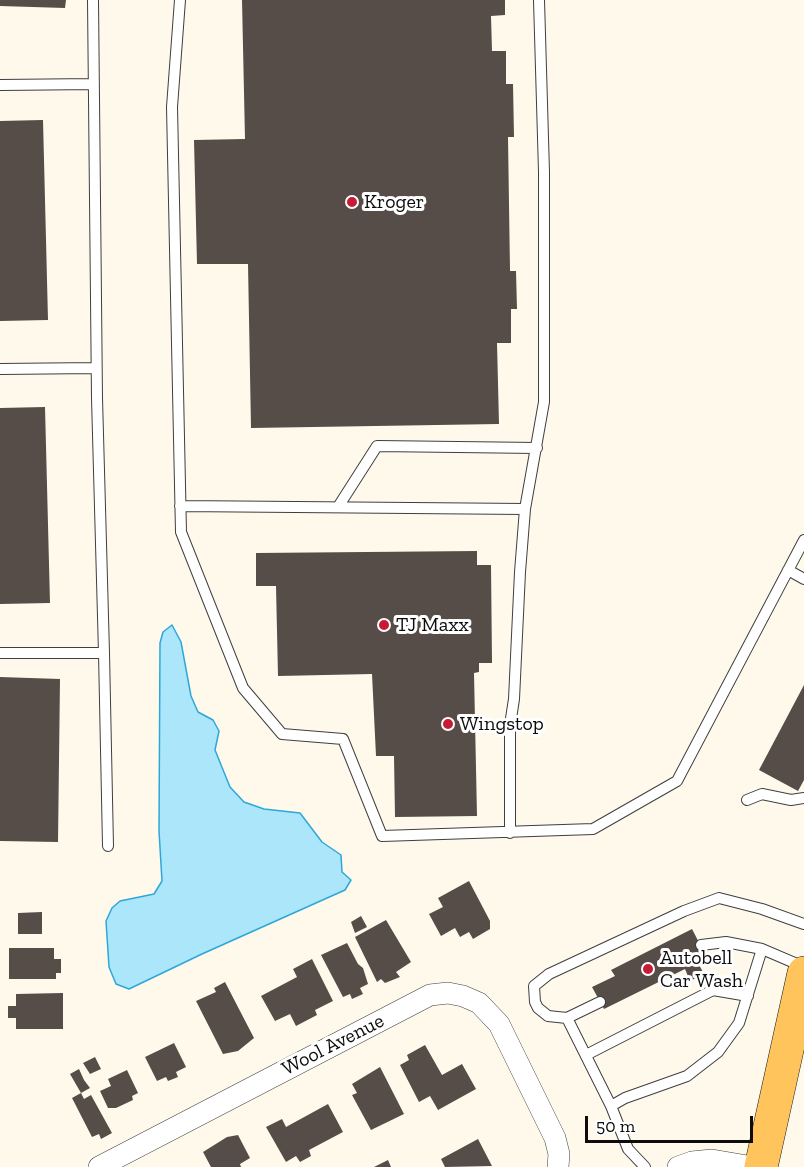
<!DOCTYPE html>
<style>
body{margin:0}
#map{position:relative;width:804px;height:1167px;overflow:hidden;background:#fff9ec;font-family:"Zilla Slab",serif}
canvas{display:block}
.scale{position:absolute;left:585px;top:1116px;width:168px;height:27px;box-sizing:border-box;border:3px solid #0c0c0c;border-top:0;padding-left:8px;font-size:18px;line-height:21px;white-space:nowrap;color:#0c0c0c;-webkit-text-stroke:4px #fff;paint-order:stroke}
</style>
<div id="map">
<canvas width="804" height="1167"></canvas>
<div class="scale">50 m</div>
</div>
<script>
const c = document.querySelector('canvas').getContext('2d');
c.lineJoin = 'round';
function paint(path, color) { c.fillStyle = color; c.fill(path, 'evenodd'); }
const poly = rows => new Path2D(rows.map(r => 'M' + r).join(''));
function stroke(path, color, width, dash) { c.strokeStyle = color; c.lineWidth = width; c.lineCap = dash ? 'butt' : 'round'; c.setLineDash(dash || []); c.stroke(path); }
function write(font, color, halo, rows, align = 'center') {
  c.font = font + ' "Zilla Slab",serif'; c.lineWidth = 6; c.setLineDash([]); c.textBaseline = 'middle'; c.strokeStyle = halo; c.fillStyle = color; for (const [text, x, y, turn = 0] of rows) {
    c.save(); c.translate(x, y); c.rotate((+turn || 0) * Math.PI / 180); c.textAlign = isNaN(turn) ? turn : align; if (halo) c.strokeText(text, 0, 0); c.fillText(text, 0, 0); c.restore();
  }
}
const water = poly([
 [172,625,181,642,191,696,198,712,213,720,219,731,215,750,230,787,244,802,264,809,300,813,322,842,341,855,342,872,351,880,345,890,202,954,129,989,116,984,109,967,106,921,112,908,120,901,154,894,162,881,159,831,160,643,163,632,172,625]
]);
const building = poly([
 [0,0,66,0,65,8,0,6],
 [242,0,505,0,505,15,491,16,492,51,506,51,506,84,513,84,514,137,508,137,510,271,516,271,517,309,511,309,511,343,497,343,499,424,251,428,248,264,197,264,194,140,245,139],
 [43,120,48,320,0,321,0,121],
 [45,407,50,603,0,604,0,408],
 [477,551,477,565,491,565,492,663,479,663,479,672,474,673,477,816,395,817,394,756,376,756,372,674,278,676,276,586,256,586,256,553],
 [0,677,60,679,58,842,0,841],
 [804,685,804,780,798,791,759,770],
 [469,881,490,921,490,929,473,939,469,932,460,937,455,928,441,936,429,914,443,907,438,898],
 [42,912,42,934,18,934,18,913],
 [361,916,367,927,355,933,351,922],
 [386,920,411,962,396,972,400,977,385,983,381,979,377,982,355,937],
 [692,929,707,958,698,963,704,974,690,981,685,969,604,1009,592,987,615,976,611,970],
 [347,943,358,964,363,968,368,984,360,988,363,994,352,999,350,994,343,997,321,955],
 [9,948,54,948,54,959,61,959,61,973,56,973,56,979,9,979],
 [312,959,333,1001,315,1010,317,1015,296,1026,290,1014,275,1021,261,996,297,977,293,969],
 [225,982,254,1038,238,1051,223,1054,196,1001,216,992,214,988],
 [63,993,63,1029,16,1029,16,1018,8,1018,8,1006,16,1006,16,994],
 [174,1043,186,1067,176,1072,178,1077,168,1081,166,1077,157,1081,145,1057],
 [425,1045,442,1075,462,1064,476,1089,438,1110,430,1096,419,1102,400,1065,409,1060,407,1055],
 [95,1057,101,1069,90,1074,83,1063],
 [380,1067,404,1114,371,1130,352,1095,357,1093,352,1084],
 [79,1069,84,1080,90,1088,81,1093,84,1099,91,1095,112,1133,101,1139,99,1134,92,1137,72,1098,81,1093,70,1074],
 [127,1070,138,1093,132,1096,133,1100,116,1108,108,1108,100,1091,111,1086,108,1079],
 [328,1104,343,1132,309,1150,311,1156,300,1162,296,1156,286,1162,266,1127,282,1119,286,1127],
 [238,1135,250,1158,240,1164,241,1167,211,1167,203,1152,227,1137],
 [478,1139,492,1166,445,1167,441,1159],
 [388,1160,391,1167,374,1167]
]);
const lane = poly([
 [180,0,172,107,181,532,243,688,282,734,343,739,382,836,593,829,677,781,804,540],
 [0,85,94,84],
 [0,369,96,368],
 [180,506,525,509],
 [338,507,377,446,537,448],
 [788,570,804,579],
 [0,653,104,653,97,398,93,0],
 [104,653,108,846],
 [747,800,762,794,791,800,804,798],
 [510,833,510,725,514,699,520,572,525,509,544,402,544,172,539,0],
 [701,945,726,942,762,949,804,967],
 [600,1002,567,1018,548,1016,538,1008,535,1002,534,986,549,974,684,911,719,898,762,909,804,924],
 [567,1018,611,1106,628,1149,645,1167],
 [586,1055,713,990,748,996],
 [611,1106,625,1098,687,1076,718,1052,739,1023,762,949]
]);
const street = poly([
 [99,1167,430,995,448,993,463,996,479,1003,499,1024,555,1138,559,1154,558,1167],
 [678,1167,692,1162,712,1160,753,1167]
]);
const primary = poly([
 [761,1167,804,973]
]);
const markers = [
 [352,202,6,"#c71a36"],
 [384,625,6,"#c71a36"],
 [448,724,6,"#c71a36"],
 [648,969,6,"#c71a36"]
];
const poiNames = [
 ["Kroger",364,202],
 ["TJ Maxx",396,625],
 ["Wingstop",460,724],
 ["Autobell",660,958],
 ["Car Wash",660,981]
];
const streetNames = [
 ["Wool Avenue",333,1045,-27]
];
paint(water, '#ace6fb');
stroke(water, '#2da7d8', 1.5);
paint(building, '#564c48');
stroke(lane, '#3f3f3f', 12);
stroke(street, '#3f3f3f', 22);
stroke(primary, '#1d1d1d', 34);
stroke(lane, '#fff', 10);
stroke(street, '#fff', 21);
stroke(primary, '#ffc55c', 33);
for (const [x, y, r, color] of markers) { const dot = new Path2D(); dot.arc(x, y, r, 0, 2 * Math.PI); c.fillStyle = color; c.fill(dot); stroke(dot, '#fff', 2); }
write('20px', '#0c0c0c', '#fff', poiNames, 'left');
write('20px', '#0c0c0c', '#fff', streetNames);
</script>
